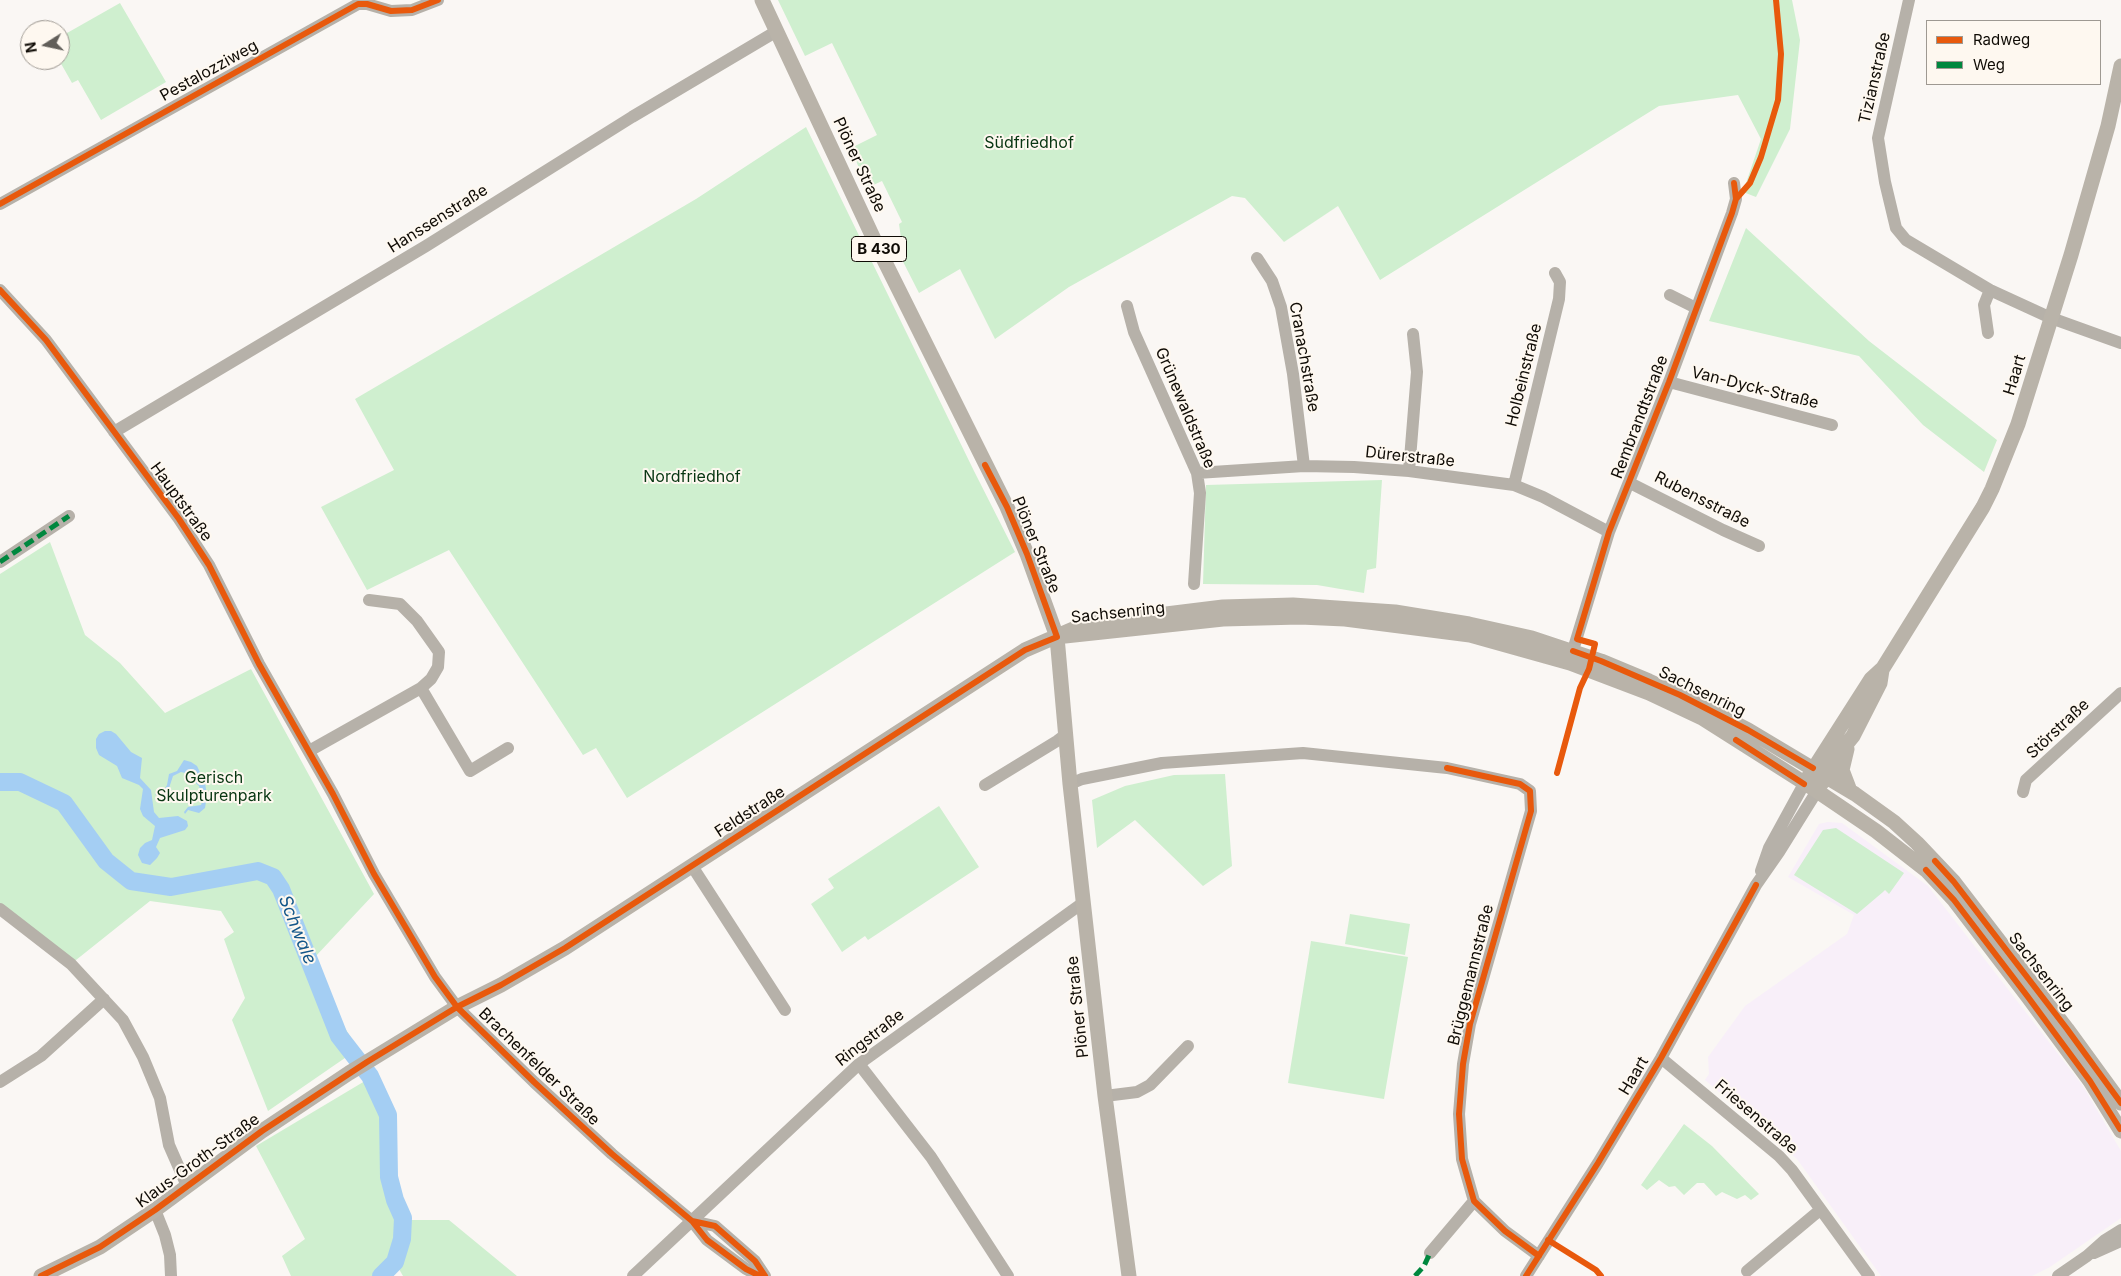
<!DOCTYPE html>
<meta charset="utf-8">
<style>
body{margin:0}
#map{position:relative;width:2121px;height:1276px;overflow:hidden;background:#faf7f4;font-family:Inter,sans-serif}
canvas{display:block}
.legend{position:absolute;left:1926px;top:20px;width:175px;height:65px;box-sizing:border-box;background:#fef8f0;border:1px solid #9e9992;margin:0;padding:6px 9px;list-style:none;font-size:15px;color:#0f0b05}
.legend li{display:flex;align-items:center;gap:10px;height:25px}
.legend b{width:25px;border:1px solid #9e9992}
.north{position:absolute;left:20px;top:20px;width:50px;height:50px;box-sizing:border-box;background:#fef8f0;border:1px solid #9e9992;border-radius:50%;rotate:260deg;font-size:14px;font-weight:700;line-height:20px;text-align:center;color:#0f0b05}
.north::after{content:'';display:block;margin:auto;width:18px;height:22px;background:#615e59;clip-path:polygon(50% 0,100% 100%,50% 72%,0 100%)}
</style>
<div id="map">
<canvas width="2121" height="1276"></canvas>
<ul class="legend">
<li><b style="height:6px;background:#e8590c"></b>Radweg</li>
<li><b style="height:6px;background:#00873e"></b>Weg</li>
</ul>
<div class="north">N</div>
</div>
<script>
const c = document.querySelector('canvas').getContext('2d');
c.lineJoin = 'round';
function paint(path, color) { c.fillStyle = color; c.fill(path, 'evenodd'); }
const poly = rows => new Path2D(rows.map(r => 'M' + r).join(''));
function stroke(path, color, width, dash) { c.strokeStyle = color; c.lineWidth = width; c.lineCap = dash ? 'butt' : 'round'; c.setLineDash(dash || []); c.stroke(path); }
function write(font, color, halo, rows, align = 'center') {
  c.font = font + ' Inter,sans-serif'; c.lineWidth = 4; c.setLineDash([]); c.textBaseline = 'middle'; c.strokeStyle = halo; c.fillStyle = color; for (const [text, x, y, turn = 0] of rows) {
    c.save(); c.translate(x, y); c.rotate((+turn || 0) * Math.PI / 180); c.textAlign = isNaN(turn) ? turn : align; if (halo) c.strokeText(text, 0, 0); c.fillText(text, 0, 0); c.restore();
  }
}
const medical = poly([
 [1828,822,1842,823,1928,886,2083,1086,2121,1151,2121,1218,2050,1267,2032,1276,1881,1276,1797,1159,1705,1080,1709,1074,1708,1057,1745,1006,1847,934,1854,915,1788,877,1819,824]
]);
const green = poly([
 [778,0,1792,0,1800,40,1790,129,1756,197,1743,192,1761,139,1738,95,1659,106,1380,280,1338,206,1284,242,1245,198,1232,196,1069,287,995,339,960,269,919,293,893,242,901,238,899,224,902,222,882,181,867,188,851,148,877,135,832,43,805,56],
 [120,3,166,82,101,120,78,80,72,83,59,60,60,37],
 [806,127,974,471,1015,552,627,798,596,748,583,755,449,550,367,590,321,507,394,470,355,399,696,199],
 [1746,228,1869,341,1997,440,1984,472,1923,425,1859,356,1709,321],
 [1382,480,1376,568,1367,570,1364,593,1317,585,1203,584,1206,485],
 [50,542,85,635,120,663,165,713,251,669,374,894,315,957,340,1020,358,1049,268,1111,232,1020,245,998,224,939,234,932,221,911,150,901,71,964,0,909,0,574],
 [1225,774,1232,866,1203,886,1135,820,1097,848,1092,800,1125,786,1174,775],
 [939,806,979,867,868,940,865,936,842,952,811,904,834,888,828,879],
 [1836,828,1904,873,1889,894,1885,890,1883,892,1857,914,1794,875,1823,830],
 [1350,914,1410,924,1405,955,1345,944],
 [1311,941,1408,957,1384,1099,1288,1083],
 [375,1075,393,1119,390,1153,392,1179,408,1220,449,1220,517,1276,403,1276,395,1262,381,1276,291,1276,282,1256,305,1239,256,1146],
 [1684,1124,1712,1146,1759,1194,1751,1200,1745,1195,1737,1199,1722,1192,1716,1196,1704,1183,1697,1183,1684,1195,1675,1186,1669,1187,1659,1180,1647,1190,1641,1185]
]);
const water = poly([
 [105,731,111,731,116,734,131,752,142,758,140,778,151,790,154,812,159,818,178,816,187,821,188,826,185,830,160,838,156,847,160,853,157,858,150,865,142,863,138,855,140,848,145,843,152,840,155,826,143,816,140,809,143,789,139,785,122,778,117,766,99,755,96,748,96,739,99,734],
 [184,760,191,762,197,766,205,783,207,795,205,808,199,813,188,810,185,814,184,812,188,807,201,805,203,799,199,786,185,773,181,772,173,776,167,794,159,797,155,794,162,793,167,785,169,774,177,771]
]);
const river = poly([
 [0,782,20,782,64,803,106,861,131,881,171,887,258,871,273,877,281,889,339,1036,370,1076,388,1115,389,1177,395,1200,403,1218,402,1239,395,1262,381,1276]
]);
const minor = poly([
 [1909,0,1878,138,1885,182,1896,228,1906,240,1990,290,2051,318,2121,343],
 [0,204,358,4,367,4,391,11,412,10,438,0],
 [1257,258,1272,281,1281,307,1293,374,1304,466],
 [0,290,46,340,179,519,209,565,259,664,333,794,374,874,435,977,457,1007,534,1082,612,1154,692,1221,707,1240,746,1269,760,1276],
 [1670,295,1696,308],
 [1127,306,1134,332,1197,473,1200,493,1194,584],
 [1988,333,1984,305,1990,290],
 [1669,382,1832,425],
 [114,432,426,246,632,117,777,31],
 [1409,471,1417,372,1413,334],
 [1197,473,1304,466,1354,467,1409,471,1514,485,1543,497,1609,532],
 [1630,483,1723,530,1759,546],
 [1514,485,1559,299,1560,282,1555,273],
 [0,562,69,516],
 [1570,660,1609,532,1669,382,1732,213,1736,199,1734,183],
 [421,688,470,771,508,748],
 [309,751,421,688,431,679,438,667,439,652,417,621,400,604,369,600],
 [1070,784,1082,779,1162,763,1303,753,1447,768,1520,784,1530,791,1531,811,1470,1024,1463,1064,1459,1114,1462,1159,1474,1201,1505,1231,1539,1256],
 [985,785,1057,741,1065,735],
 [2023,792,2026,780,2121,693],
 [692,866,785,1010],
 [1761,871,1769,848,1804,784],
 [0,909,71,964,123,1020,143,1057,160,1098,169,1145,187,1186],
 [1661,1058,1779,1156,1792,1170,1869,1276],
 [859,1064,931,1157,1008,1276],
 [0,1082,41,1056,104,999],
 [1105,1096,1137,1092,1150,1085,1188,1046],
 [155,1210,165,1235,170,1255,171,1276],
 [692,1221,715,1226,755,1261,765,1276],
 [1430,1253,1474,1201],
 [2094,1253,2121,1241],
 [1747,1271,1820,1210],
 [633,1276,859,1064,1084,902],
 [1526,1276,1598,1163,1661,1058,1756,885,1779,852,1817,791],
 [2058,1276,2087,1256,2105,1240,2121,1230]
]);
const major = poly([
 [762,0,879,250,1007,507,1027,554,1057,637,1070,784,1105,1096,1129,1276],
 [1065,636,1223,619,1300,617,1345,619,1470,635,1570,663,1649,693,1702,718,1817,791,1876,831,1926,870,1954,900,2028,997,2090,1081,2121,1131],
 [1847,749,1842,770,1850,791],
 [1809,776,1871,679,1883,668,1983,507,1992,489,2018,424,2071,255,2108,126,2121,66],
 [1822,783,1840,752,1853,736,1880,683,1882,670],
 [41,1276,100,1247,155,1210,262,1131,349,1073,457,1007,501,985,565,948,1025,650,1085,624,1223,607,1293,605,1395,612,1469,624,1532,638,1601,661,1649,681,1680,695,1748,730,1855,794,1894,822,1917,843,1954,882,2067,1029,2121,1103]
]);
const quiet = poly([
 [0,562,69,516],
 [1415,1276,1424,1266,1430,1253]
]);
const cycleway = poly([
 [1736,199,1750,183,1761,157,1778,100,1781,54,1776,0],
 [0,204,358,4,367,4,391,11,412,10,438,0],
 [0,290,46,340,179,519,209,565,259,664,333,794,374,874,435,977,457,1007,534,1082,612,1154,692,1221,707,1240,746,1269,760,1276],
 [1573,651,1601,661,1680,695,1748,730,1813,768],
 [1736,740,1804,784],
 [1447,768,1520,784,1530,791,1531,811,1470,1024,1463,1064,1459,1114,1462,1159,1474,1201,1505,1231,1539,1256],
 [1557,773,1580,688,1589,669,1595,644,1577,639,1609,532,1669,382,1732,213,1736,199,1734,183],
 [1935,861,1954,882,2067,1029,2121,1103],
 [1926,870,1954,900,2028,997,2090,1081,2120,1129],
 [692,1221,715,1226,755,1261,765,1276],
 [1548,1240,1596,1270,1601,1276],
 [41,1276,100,1247,155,1210,262,1131,367,1062,457,1007,501,985,565,948,1025,650,1057,637,1027,554,1007,507,985,465],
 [1526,1276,1598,1163,1661,1058,1756,885]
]);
const shields = [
 [879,249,55]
];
const shieldNames = [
 ["B 430",879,249]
];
const streetNames = [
 ["Pestalozziweg",209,71,-29],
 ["Tizianstraße",1875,78,-77],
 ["Plöner Straße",859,165,65],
 ["Hanssenstraße",438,219,-32],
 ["Cranachstraße",1304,357,80],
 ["Holbeinstraße",1524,375,-76],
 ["Haart",2015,375,-73],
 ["Van-Dyck-Straße",1755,388,14],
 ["Grünewaldstraße",1185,408,67],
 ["Rembrandtstraße",1640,417,-69],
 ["Dürerstraße",1410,457,6],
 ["Rubensstraße",1702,500,27],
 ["Hauptstraße",181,502,54],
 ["Plöner Straße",1036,545,68],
 ["Sachsenring",1118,613,-6],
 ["Sachsenring",1702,692,26],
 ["Störstraße",2058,729,-43],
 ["Feldstraße",750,812,-33],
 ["Sachsenring",2041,972,52],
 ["Brüggemannstraße",1471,975,-76],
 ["Plöner Straße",1078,1007,-96],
 ["Ringstraße",870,1038,-38],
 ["Brachenfelder Straße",539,1067,44],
 ["Haart",1634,1076,-59],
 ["Friesenstraße",1756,1117,41],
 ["Klaus-Groth-Straße",198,1161,-36]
];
const parkNames = [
 ["Südfriedhof",1029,143],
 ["Nordfriedhof",692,477],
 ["Gerisch",214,778],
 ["Skulpturenpark",214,796]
];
const waterNames = [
 ["Schwale",297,930,68]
];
paint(medical, '#f8eff9');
paint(green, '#cfefcf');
paint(water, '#a4cef3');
stroke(river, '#a4cef3', 18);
stroke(minor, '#b6b1a9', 12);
stroke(major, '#b9b3a9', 15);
stroke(quiet, '#00873e', 5, [10, 5]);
stroke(cycleway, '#e8590c', 6);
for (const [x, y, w] of shields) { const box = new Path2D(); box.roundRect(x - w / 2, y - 12.5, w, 25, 4); c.fillStyle = '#fef8f0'; c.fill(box); stroke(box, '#0f0b05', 1); }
write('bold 15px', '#0f0b05', null, shieldNames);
write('16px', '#0f0b05', '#fef8f0', streetNames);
write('16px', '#083612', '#fef8f0', parkNames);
write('italic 18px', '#14578a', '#fef8f0', waterNames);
</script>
